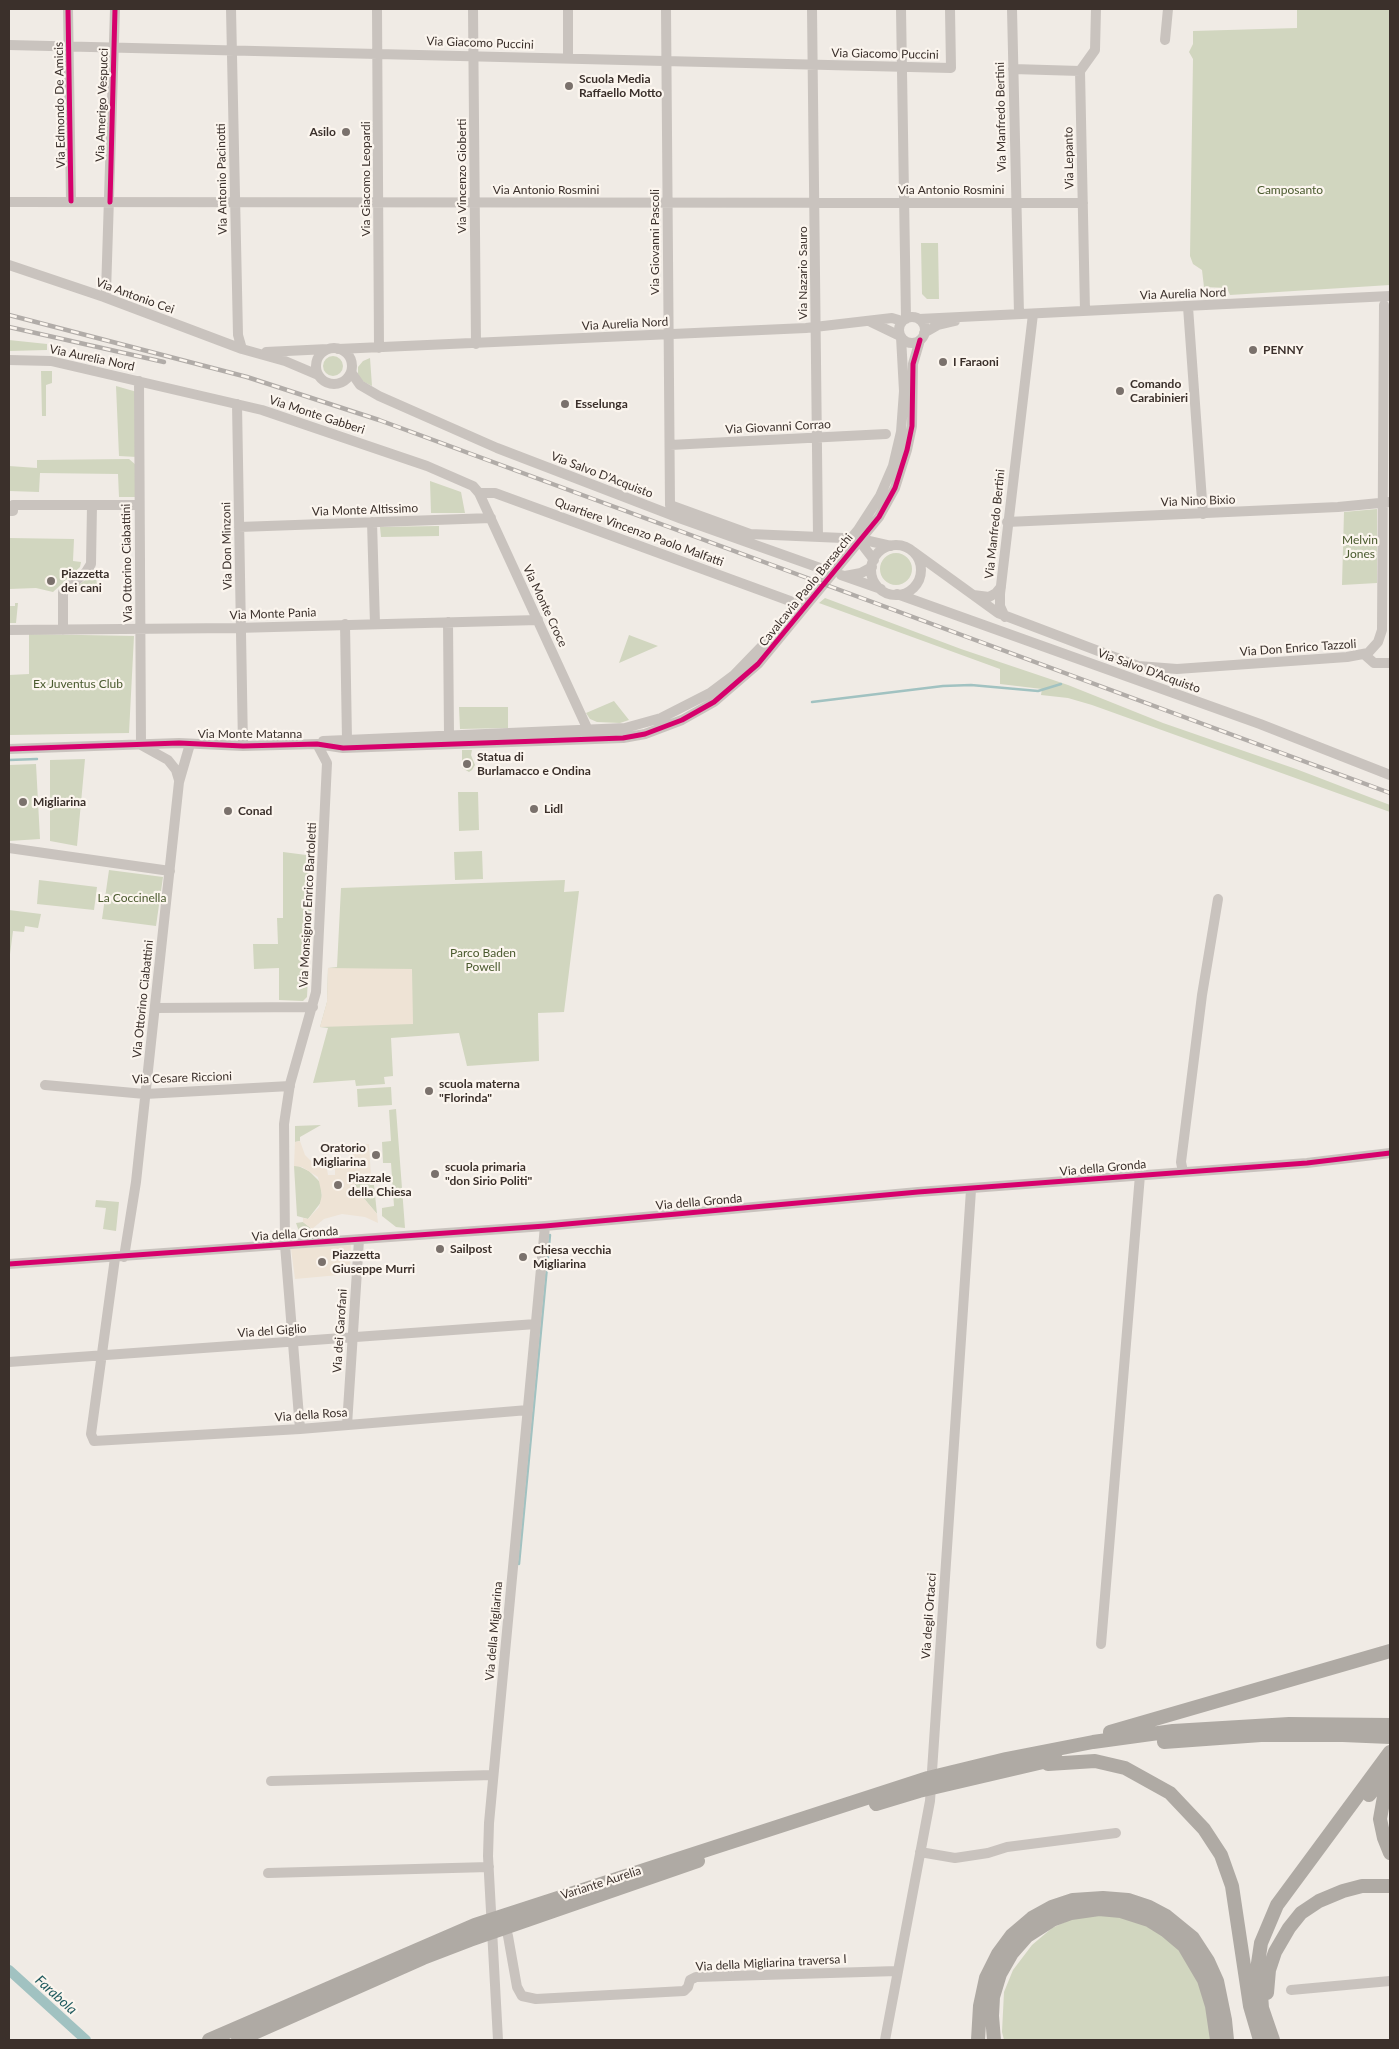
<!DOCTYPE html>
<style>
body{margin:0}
#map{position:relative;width:1399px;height:2049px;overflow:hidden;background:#f0ebe5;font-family:Lato,sans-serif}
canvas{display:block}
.frame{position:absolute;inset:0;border:10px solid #3b302b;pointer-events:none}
</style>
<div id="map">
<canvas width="1399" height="2049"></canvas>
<div class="frame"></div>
</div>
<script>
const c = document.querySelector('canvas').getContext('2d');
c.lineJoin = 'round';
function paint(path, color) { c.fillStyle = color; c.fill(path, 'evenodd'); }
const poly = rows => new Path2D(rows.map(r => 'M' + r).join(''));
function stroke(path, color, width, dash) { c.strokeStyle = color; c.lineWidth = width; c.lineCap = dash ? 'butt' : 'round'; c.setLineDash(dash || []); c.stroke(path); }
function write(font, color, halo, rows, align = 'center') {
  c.font = font + ' Lato,sans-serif'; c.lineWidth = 4.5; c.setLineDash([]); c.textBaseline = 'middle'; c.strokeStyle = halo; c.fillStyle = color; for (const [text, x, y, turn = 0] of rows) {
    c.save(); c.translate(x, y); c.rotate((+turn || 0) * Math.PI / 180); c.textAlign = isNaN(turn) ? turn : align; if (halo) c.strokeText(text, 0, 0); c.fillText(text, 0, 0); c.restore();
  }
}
const green = poly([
 [1297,9,1390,9,1390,285,1230,295,1227,288,1204,287,1202,270,1193,264,1190,256,1193,59,1189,52,1193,44,1193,31,1297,28],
 [921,243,938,243,939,299,927,299,922,294],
 [9,340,47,344,47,350,9,351],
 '323 366a10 10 0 1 1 20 0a10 10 0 1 1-20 0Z',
 [370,358,372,386,362,381,358,374,358,367,363,361],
 [41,371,52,371,52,383,46,385,46,416,42,416],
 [116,386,137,392,137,457,119,456],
 [129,459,136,465,136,497,119,497,118,474,40,473,39,492,9,491,9,466,37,468,37,460],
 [430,481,461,492,465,513,431,513],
 [1377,509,1377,583,1342,585,1344,512],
 [439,526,439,536,381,537,380,527],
 [9,538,74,539,73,561,81,562,80,567,53,592,36,588,9,589],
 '880 569a16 16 0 1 1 32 0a16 16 0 1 1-32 0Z',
 [96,569,97,590,70,591,84,581],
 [825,598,961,649,1068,685,1163,723,1296,769,1390,805,1390,812,1092,705,1068,698,1041,695,1042,689,1000,684,1000,669,819,603],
 [15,603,18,603,16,623,9,623,9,606,15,606],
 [29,634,134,636,129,733,9,735,9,675,29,674],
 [629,635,658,646,619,663],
 [614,701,629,720,620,723,597,722,590,719,586,713],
 [459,707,508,707,508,728,460,729],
 [462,750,472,750,471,755,475,765,472,770,469,772,462,768],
 [85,759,77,846,50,841,50,760],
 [36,764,40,839,9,841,9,765],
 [458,792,478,792,479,830,459,831],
 [482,851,483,879,455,880,454,852],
 [283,852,314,856,307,997,303,1001,279,1000,279,968,254,969,253,944,278,944,277,918,283,918],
 [109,870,163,877,156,926,102,919],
 [39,880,97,887,94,910,37,904],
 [565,880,564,892,579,891,564,1012,538,1013,539,1061,467,1066,459,1033,391,1038,393,1076,384,1077,385,1084,356,1086,355,1080,313,1083,328,1028,320,1027,327,1002,328,968,337,967,341,888],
 [9,910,41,914,38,928,25,926,24,932,13,931,9,962],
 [391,1087,392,1105,358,1107,357,1089],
 [396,1109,405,1228,396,1227,382,1216,382,1208,394,1206,391,1163,383,1163,382,1142,391,1141,389,1110],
 [321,1125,300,1137,300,1141,295,1142,295,1126],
 [296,1165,309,1171,321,1183,322,1201,308,1219,297,1216,294,1166],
 [369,1177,370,1185,374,1185,377,1214,361,1195,352,1180],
 [96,1200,119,1202,116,1231,103,1229,106,1208,95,1207],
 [303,1222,312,1229,310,1237,301,1237,296,1223],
 [1115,1915,1148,1925,1175,1946,1187,1959,1197,1978,1205,1999,1211,2040,1004,2040,1002,2032,1004,1992,1013,1970,1032,1945,1052,1928,1076,1917]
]);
const plaza = poly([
 '44.5 581a5.5 5.5 0 1 1 11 0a5.5 5.5 0 1 1-11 0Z',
 [328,968,412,969,413,1024,320,1027,327,1002],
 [300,1141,305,1155,313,1163,327,1169,328,1175,335,1175,335,1168,348,1161,359,1145,369,1144,371,1177,352,1180,361,1195,377,1214,378,1223,365,1217,342,1214,324,1219,312,1229,303,1222,303,1218,308,1219,319,1207,322,1195,318,1177,302,1167,294,1166,295,1142],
 [351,1245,350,1274,295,1279,291,1249]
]);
const stream = poly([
 [812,702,943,686,971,685,1038,691,1061,684],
 [9,760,37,759],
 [519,1564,550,1235]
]);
const canal = poly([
 [9,1970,86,2040]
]);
const minor = poly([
 [68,9,71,201],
 [231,9,238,335,242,349],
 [377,9,379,348],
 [473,9,476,344],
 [666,9,670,505,750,534,843,538],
 [812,9,818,537],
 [901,9,906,319],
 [1012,9,1019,314],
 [1165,40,1168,9],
 [9,45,951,68,950,9],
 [568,58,568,9],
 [1013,69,1080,71],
 [9,202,1083,203],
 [9,265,104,297,242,349,285,361,318,375],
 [106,292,115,9],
 [1188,307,1203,514],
 [1085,311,1080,71,1095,50,1096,9],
 '899 330a13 13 0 1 1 26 0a13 13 0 1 1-26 0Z',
 [919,319,1390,296],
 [871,322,900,336],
 [924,333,938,325,955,321],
 '316 366a18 18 0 1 1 36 0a18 18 0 1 1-36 0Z',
 [338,349,806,328,892,318,902,321],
 [266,352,328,349],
 [9,360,51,361,262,410,427,466,473,486,479,493,588,730],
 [351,372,360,385,379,396,497,448,682,519,820,568],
 [139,381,141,745,168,760,176,770,179,780],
 [237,404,243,746],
 [670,445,886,434],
 [479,493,495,493,790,601],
 [9,511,13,511,13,505,139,505],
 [372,522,375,624],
 [1007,522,1338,507,1390,502],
 [239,527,491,518],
 [869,541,891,546],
 '871 570a25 25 0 1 1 50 0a25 25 0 1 1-50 0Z',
 [864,547,874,560],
 [911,550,998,613,1138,666,1177,669,1347,657,1368,653,1378,642,1382,630,1384,305],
 [841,575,881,589],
 [845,576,861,573,872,567],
 [897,594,1260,724,1390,775],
 [973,595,989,597,996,593,1001,587],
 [1005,617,1000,606,1000,594,1033,314],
 [448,622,449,735],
 [345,624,347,740],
 [9,630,236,628,538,620],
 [63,630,63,592,86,572,91,564,92,505],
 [1365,655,1374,663,1390,663],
 [323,741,625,728,661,718,710,693,734,675,764,644,858,530,880,496,893,466,901,432,904,391,901,337],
 [9,749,179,743,243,746,317,744,343,748,623,738,645,734,682,720,714,702,758,664,879,517,895,488,907,450,912,426,913,364,920,340],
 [9,848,170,871],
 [155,1008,313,1007],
 [45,1085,145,1094,290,1086],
 [1183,1172,1181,1162,1202,995,1218,899],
 [124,1257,136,1182,179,782,190,744],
 [115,1258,91,1434,94,1441,300,1429,528,1410],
 [9,1264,545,1226,918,1192,1307,1163,1390,1153],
 [9,1362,536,1324],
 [347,1425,359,1240],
 [300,1429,285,1245,284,1124,290,1084,316,992,327,763,317,744],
 [1101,1644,1140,1175],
 [271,1781,493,1775],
 [920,1852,955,1858,988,1853,1007,1847,1116,1833],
 [268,1873,489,1867],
 [503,1922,508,1936,517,1987,522,1996,536,1999,684,1991,688,1987,690,1980,696,1977,897,1971],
 [1291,1990,1390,1981],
 [498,2040,488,1856,489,1823,545,1226],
 [885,2040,930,1801,971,1190]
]);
const highway = poly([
 [1110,1732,1390,1651],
 [1164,1742,1261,1735,1343,1735,1390,1737],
 [1048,1764,1095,1761,1125,1768,1170,1793,1204,1829,1221,1855,1232,1886,1250,2006,1260,2040],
 [1390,1779,1385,1791,1380,1819,1384,1838,1390,1853],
 [1369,1795,1390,1769],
 [876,1804,919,1791,1056,1759],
 [1260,1981,1262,2008,1273,2040],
 [1254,1990,1261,1943,1277,1905,1390,1752],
 [1267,1993,1269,1970,1275,1952,1289,1928,1301,1913,1319,1901,1343,1891,1362,1886,1390,1886],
 [209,2040,475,1925,928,1778,1006,1759,1093,1742,1173,1731,1289,1724,1390,1725],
 [238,2040,423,1958,470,1940,698,1861],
 [978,2040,980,2006,986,1978,998,1954,1012,1935,1032,1918,1052,1907,1073,1900,1103,1898,1128,1900,1149,1907,1166,1916,1193,1938,1208,1961,1217,1981,1225,2020,1227,2040],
 [994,2040,992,2016,993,1997,1000,1974,1012,1953,1027,1936,1052,1920,1071,1913,1099,1909,1121,1911,1149,1920,1165,1930,1184,1946,1204,1980,1212,2006,1217,2040]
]);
const rail = poly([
 [9,315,247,377,379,420,1390,793],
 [9,327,164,362]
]);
const cycleway = poly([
 [68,9,71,201],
 [110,202,115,9],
 [9,749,179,743,243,746,317,744,343,748,623,738,645,734,682,720,714,702,758,664,879,517,895,488,907,450,912,426,913,364,920,340],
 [9,1264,545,1226,918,1192,1307,1163,1390,1153]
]);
const markers = [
 [569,86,5,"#7a716c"],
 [346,132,5,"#7a716c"],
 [1253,350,5,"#7a716c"],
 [943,362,5,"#7a716c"],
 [1120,391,5,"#7a716c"],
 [565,404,5,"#7a716c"],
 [51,581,5,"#7a716c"],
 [467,764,5,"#7a716c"],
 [23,802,5,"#7a716c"],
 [534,809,5,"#7a716c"],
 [228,811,5,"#7a716c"],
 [429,1091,5,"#7a716c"],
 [376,1155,5,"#7a716c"],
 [435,1174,5,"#7a716c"],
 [338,1185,5,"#7a716c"],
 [440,1249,5,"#7a716c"],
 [523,1257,5,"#7a716c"],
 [322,1262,5,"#7a716c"]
];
const streetNames = [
 ["Via Giacomo Puccini",480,43,2],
 ["Via Giacomo Puccini",885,54,1],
 ["Via Edmondo De Amicis",60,105,-91],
 ["Via Amerigo Vespucci",102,105,-88],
 ["Via Manfredo Bertini",1001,117,-91],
 ["Via Lepanto",1069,158,-91],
 ["Via Vincenzo Gioberti",462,176,-90],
 ["Via Antonio Pacinotti",222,179,-91],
 ["Via Giacomo Leopardi",366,179,-90],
 ["Via Antonio Rosmini",546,190],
 ["Via Antonio Rosmini",951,190],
 ["Via Giovanni Pascoli",655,242,-90],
 ["Via Nazario Sauro",803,273,-90],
 ["Via Aurelia Nord",1183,294,-2],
 ["Via Antonio Cei",135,296,20],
 ["Via Aurelia Nord",625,324,-3],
 ["Via Aurelia Nord",92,358,12],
 ["Via Monte Gabberi",317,415,18],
 ["Via Giovanni Corrao",778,427,-3],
 ["Via Salvo D'Acquisto",602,475,21],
 ["Via Nino Bixio",1198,501,-2],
 ["Via Monte Altissimo",365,510,-2],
 ["Via Manfredo Bertini",995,524,-84],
 ["Quartiere Vincenzo Paolo Malfatti",639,532,20],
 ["Via Don Minzoni",227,546,-91],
 ["Via Ottorino Ciabattini",127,563,-91],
 ["Cavalcavia Paolo Barsacchi",806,590,-51],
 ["Via Monte Croce",545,606,65],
 ["Via Monte Pania",273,614,-2],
 ["Via Don Enrico Tazzoli",1298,648,-4],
 ["Via Salvo D'Acquisto",1149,671,20],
 ["Via Monte Matanna",250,734],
 ["Via Monsignor Enrico Bartoletti",308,905,-87],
 ["Via Ottorino Ciabattini",143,999,-84],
 ["Via Cesare Riccioni",182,1078,-2],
 ["Via della Gronda",1103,1168,-5],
 ["Via della Gronda",699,1202,-5],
 ["Via della Gronda",295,1234,-4],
 ["Via del Giglio",272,1331,-4],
 ["Via dei Garofani",340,1331,-86],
 ["Via della Rosa",311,1415,-4],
 ["Via degli Ortacci",929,1616,-86],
 ["Via della Migliarina",494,1631,-85],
 ["Variante Aurelia",601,1883,-18],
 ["Via della Migliarina traversa I",771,1963,-3]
];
const poiNames = [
 ["Scuola Media",579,79],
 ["Raffaello Motto",579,93],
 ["Asilo",336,132,"right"],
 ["PENNY",1263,350],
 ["I Faraoni",953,362],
 ["Comando",1130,384],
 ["Carabinieri",1130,398],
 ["Esselunga",575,404],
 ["Piazzetta",61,574],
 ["dei cani",61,588],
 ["Statua di",477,757],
 ["Burlamacco e Ondina",477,771],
 ["Migliarina",33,802],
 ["Lidl",544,809],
 ["Conad",238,811],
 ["scuola materna",439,1084],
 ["\"Florinda\"",439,1098],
 ["Oratorio",366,1148,"right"],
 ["Migliarina",366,1162,"right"],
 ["scuola primaria",445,1167],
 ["\"don Sirio Politi\"",445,1181],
 ["Piazzale",348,1178],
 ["della Chiesa",348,1192],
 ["Sailpost",450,1249],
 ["Chiesa vecchia",533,1250],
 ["Migliarina",533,1264],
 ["Piazzetta",332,1255],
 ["Giuseppe Murri",332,1269]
];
const parkNames = [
 ["Camposanto",1290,190],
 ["Melvin",1360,540],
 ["Jones",1360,554],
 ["Ex Juventus Club",78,684],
 ["La Coccinella",132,898],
 ["Parco Baden",483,953],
 ["Powell",483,967]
];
const waterNames = [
 ["Farabola",56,1995,42]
];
paint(green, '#d1d6bf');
paint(plaza, '#eee3d5');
stroke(stream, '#a1c2c1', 2.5);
stroke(canal, '#a1c2c1', 10);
stroke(minor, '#c9c3be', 10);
stroke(highway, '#afaaa4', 14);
stroke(rail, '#b1aca8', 4.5);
stroke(rail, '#fbf5ee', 2.5, [8]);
stroke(cycleway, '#d6006c', 5);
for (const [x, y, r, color] of markers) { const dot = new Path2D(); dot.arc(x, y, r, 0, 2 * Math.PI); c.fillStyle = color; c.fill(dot); stroke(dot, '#fbf5ee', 2); }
write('12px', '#3b302b', '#fbf5ee', streetNames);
write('bold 12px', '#3b302b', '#fbf5ee', poiNames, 'left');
write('12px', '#4a5a2e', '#fbf5ee', parkNames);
write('italic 14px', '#1f5a5e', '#fbf5ee', waterNames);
</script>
